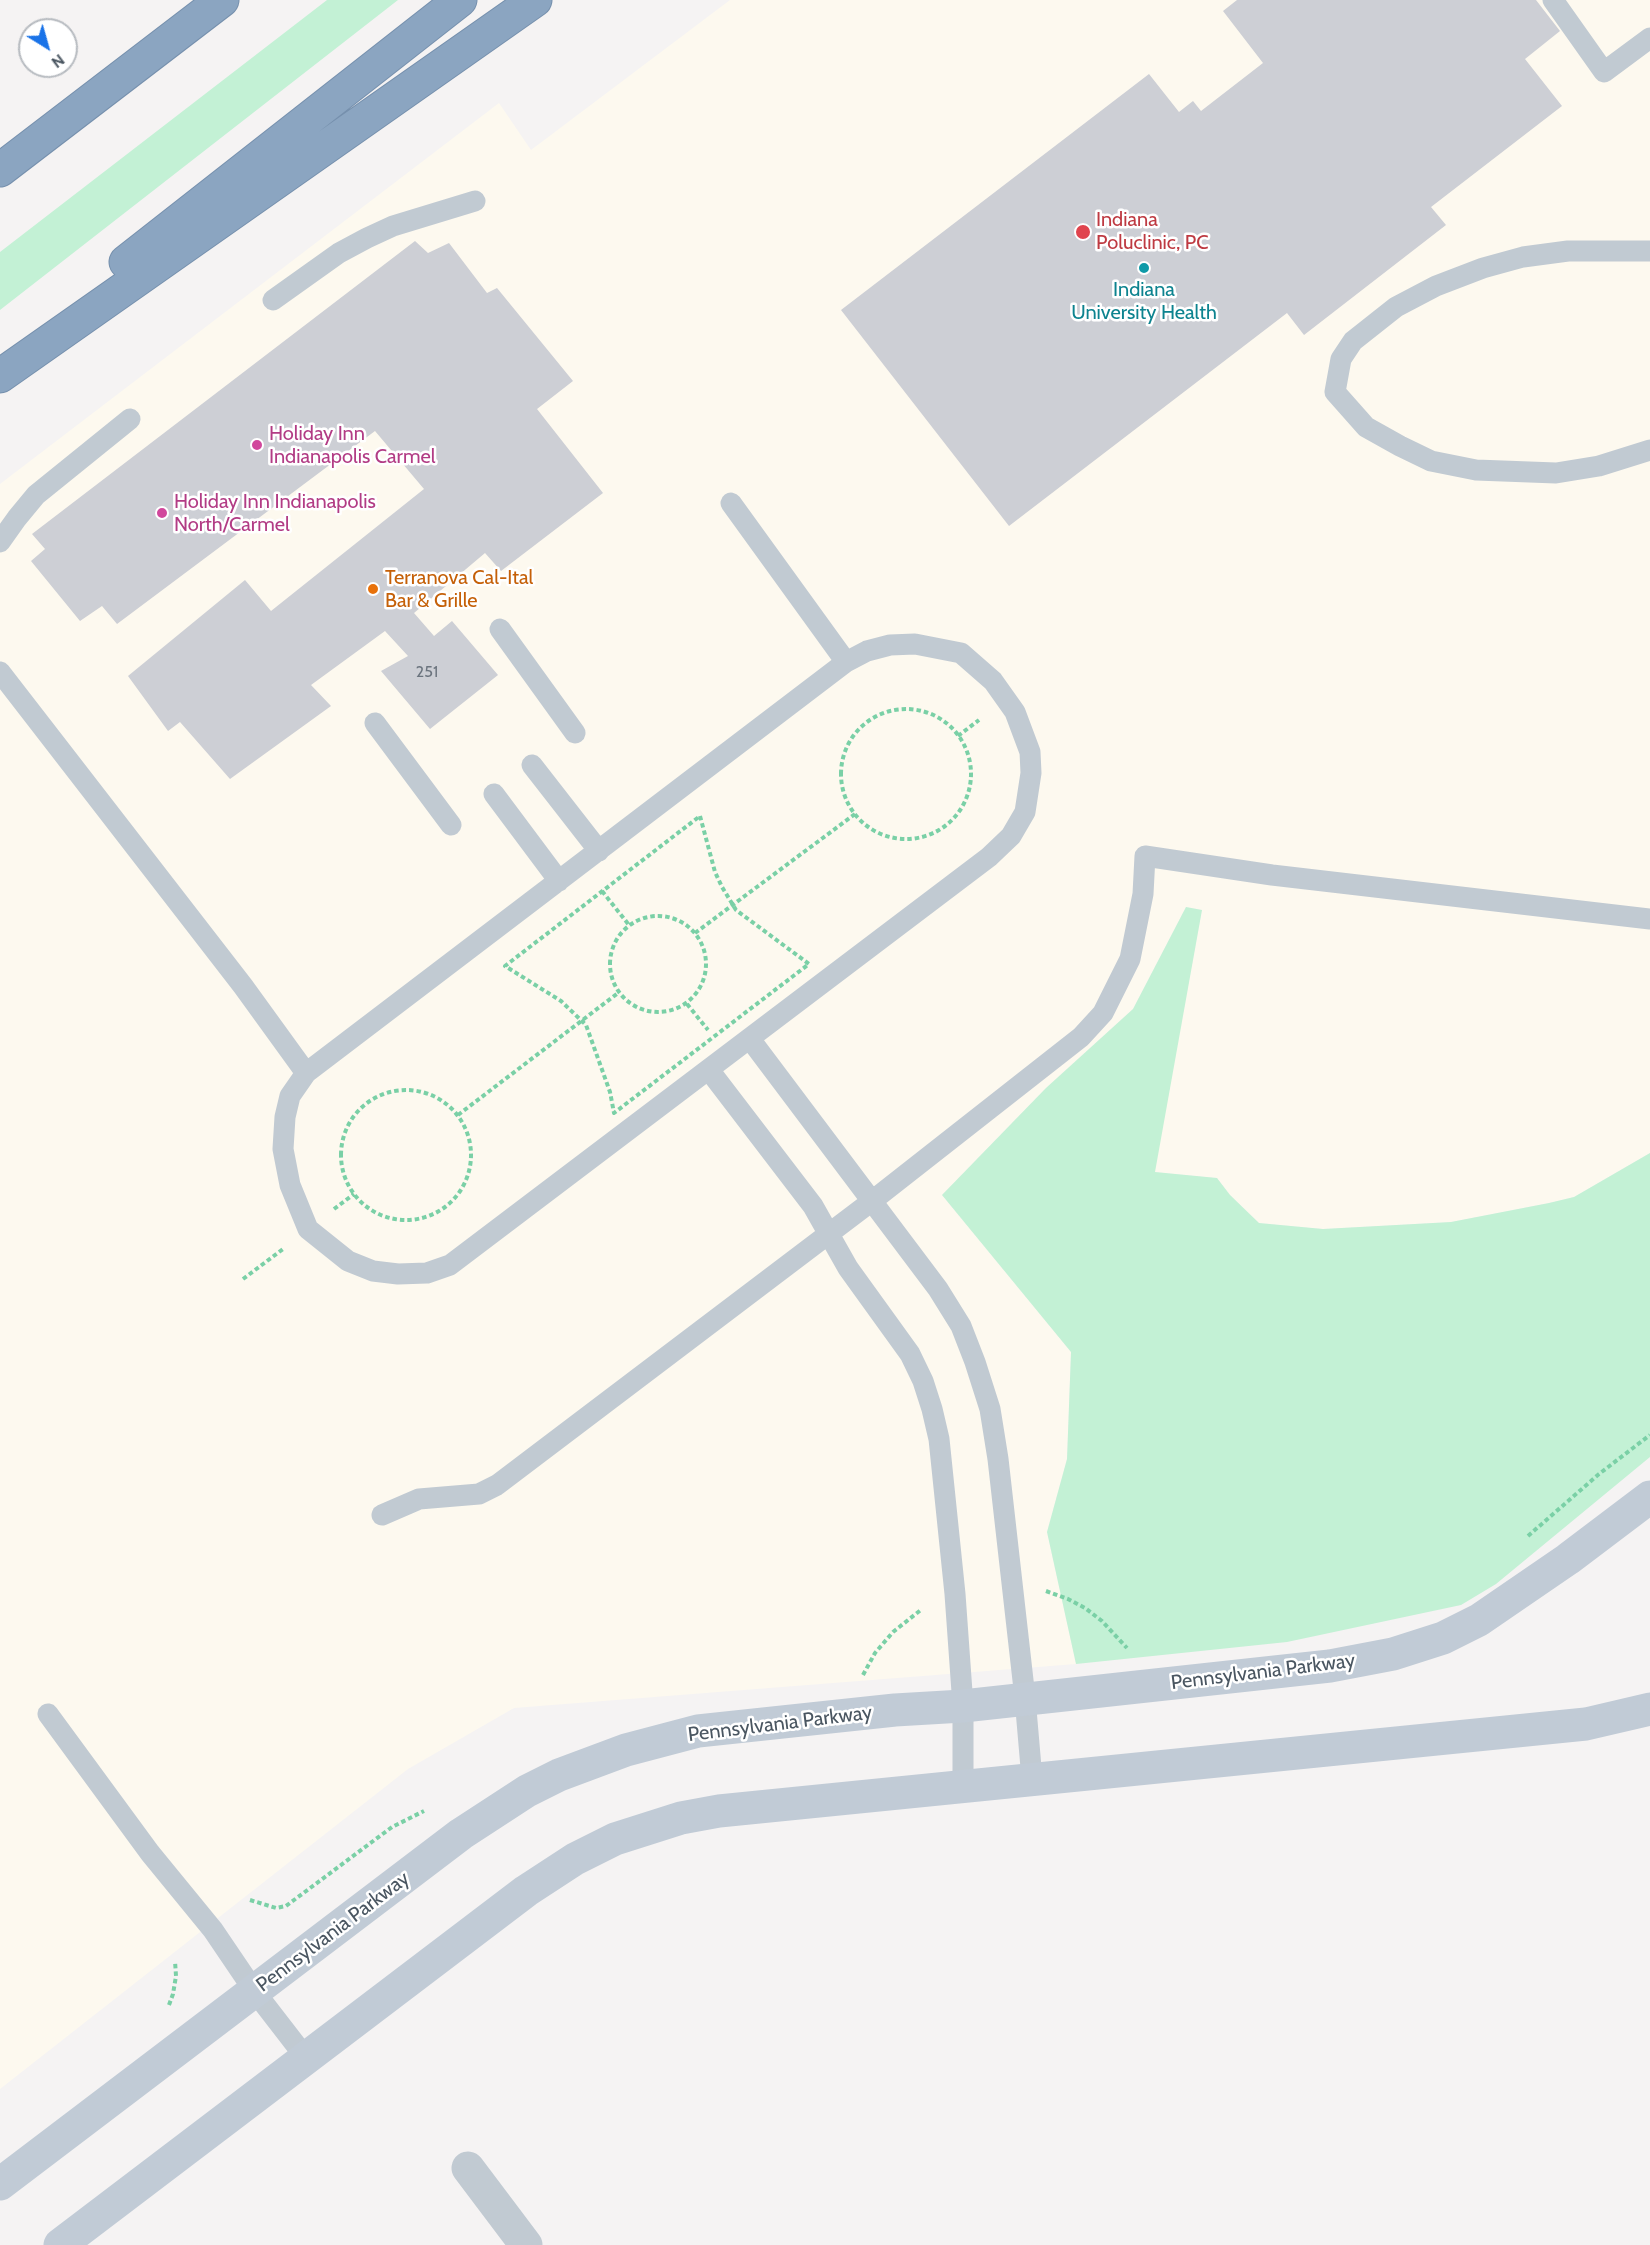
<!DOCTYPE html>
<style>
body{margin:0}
#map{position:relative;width:1650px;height:2245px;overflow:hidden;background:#f5f3f3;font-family:Cabin,sans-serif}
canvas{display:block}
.north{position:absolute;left:18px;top:18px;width:60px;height:60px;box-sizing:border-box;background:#fff;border:2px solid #b7bbc0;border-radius:50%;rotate:143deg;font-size:16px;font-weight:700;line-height:24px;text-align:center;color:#4a5661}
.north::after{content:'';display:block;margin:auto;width:21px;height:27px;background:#1a73e8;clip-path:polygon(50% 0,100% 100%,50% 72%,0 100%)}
</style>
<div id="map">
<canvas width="1650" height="2245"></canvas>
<div class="north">N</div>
</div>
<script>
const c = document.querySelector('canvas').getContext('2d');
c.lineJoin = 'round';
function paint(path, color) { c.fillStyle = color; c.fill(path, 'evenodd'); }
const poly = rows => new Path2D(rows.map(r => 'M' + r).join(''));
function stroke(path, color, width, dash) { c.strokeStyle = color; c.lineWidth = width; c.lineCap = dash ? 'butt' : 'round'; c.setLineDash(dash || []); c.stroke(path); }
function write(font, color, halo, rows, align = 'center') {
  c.font = font + ' Cabin,sans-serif'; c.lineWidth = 5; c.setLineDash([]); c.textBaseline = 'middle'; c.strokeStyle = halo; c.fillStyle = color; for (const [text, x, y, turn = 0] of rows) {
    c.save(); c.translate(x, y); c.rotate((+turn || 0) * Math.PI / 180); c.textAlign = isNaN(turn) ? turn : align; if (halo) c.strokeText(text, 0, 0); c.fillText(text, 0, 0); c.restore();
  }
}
const commercial = poly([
 [730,0,1650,0,1650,1153,1574,1197,1549,1203,1451,1222,1323,1229,1259,1223,1230,1195,1217,1178,1154,1172,1202,910,1186,907,1133,1009,1046,1088,942,1195,1071,1352,1067,1459,1047,1532,1076,1664,514,1708,408,1769,0,2089,0,484,499,103,531,150]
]);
const green = poly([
 [327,0,398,0,0,310,0,252],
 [1186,907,1202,910,1155,1172,1217,1178,1230,1195,1259,1223,1323,1229,1451,1222,1549,1203,1574,1197,1650,1153,1650,1457,1496,1584,1461,1605,1287,1642,1076,1664,1047,1532,1067,1459,1071,1352,942,1195,1046,1088,1133,1009]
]);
const building = poly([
 [1237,0,1536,0,1560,31,1525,59,1562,106,1431,207,1446,225,1304,335,1287,313,1009,526,841,310,1149,74,1179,112,1193,101,1201,111,1263,63,1223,11],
 [415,241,428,253,449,243,487,293,497,288,573,381,537,409,603,493,501,571,485,553,414,613,434,636,452,621,498,675,430,729,381,671,408,656,385,631,311,685,331,706,230,779,180,722,168,731,128,676,245,580,271,611,424,489,375,431,117,624,102,606,80,621,31,561,45,549,32,534]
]);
const path = poly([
 '841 774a65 65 0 1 1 130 0a65 65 0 1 1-130 0Z',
 [958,736,979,720],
 [700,816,715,872,722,887,736,910,809,964,614,1113,610,1092,586,1025,561,1001,505,966,700,816],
 [602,891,629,925],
 '610 964a48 48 0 1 1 96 0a48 48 0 1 1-96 0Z',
 [695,933,855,814],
 [687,1004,708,1030],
 '341 1155a65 65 0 1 1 130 0a65 65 0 1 1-130 0Z',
 [458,1115,618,993],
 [334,1209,354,1194],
 [243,1279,283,1249],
 [1528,1536,1599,1474,1650,1435],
 [1046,1591,1068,1599,1085,1608,1102,1621,1127,1648],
 [863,1675,875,1653,893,1632,922,1609],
 [250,1900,276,1908,286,1906,392,1827,424,1811],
 [169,2005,173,1994,176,1976,175,1961]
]);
const lane = poly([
 [1553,0,1604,72,1650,38],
 [1650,251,1568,251,1523,257,1483,268,1436,286,1396,307,1353,341,1341,359,1335,392,1366,427,1400,446,1431,461,1476,470,1556,473,1599,466,1650,450],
 [273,300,339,253,367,238,393,226,475,201],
 [731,503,846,662],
 [0,542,17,518,36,495,130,419],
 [500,629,575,733],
 [915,644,961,653,993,681,1015,712,1030,752,1031,773,1025,812,1011,836,989,857,450,1265,427,1273,398,1274,373,1271,348,1261,308,1229,290,1185,283,1149,285,1117,290,1096,306,1073,846,662,867,651,890,645,915,644],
 [0,672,243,986,306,1073],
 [375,723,451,825],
 [532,765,599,851],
 [494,794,559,881],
 [750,1039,938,1289,961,1326,975,1362,990,1409,998,1459,1025,1698,1032,1779],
 [709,1070,813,1206,848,1268,910,1354,923,1381,932,1409,939,1439,955,1594,963,1706,963,1785],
 [382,1515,419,1499,479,1494,497,1485,872,1201,1081,1037,1103,1013,1130,959,1143,894,1145,856,1272,875,1650,919],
 [48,1714,150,1853,213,1930,255,1992,306,2058]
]);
const street = poly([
 [468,2168,526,2245]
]);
const secondary = poly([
 [0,2184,461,1834,527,1791,559,1775,626,1750,698,1731,895,1710,963,1706,1330,1666,1393,1654,1443,1638,1479,1620,1568,1559,1650,1497],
 [60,2245,526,1891,575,1859,615,1839,681,1818,719,1811,1586,1724,1650,1709]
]);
const highway = poly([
 [0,170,222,0],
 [126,262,460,0],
 [0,376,535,0]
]);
const markers = [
 [1083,232,8,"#e0444e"],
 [1144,268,6,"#0f9aa8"],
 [257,445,6,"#d1479c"],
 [162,513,6,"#d1479c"],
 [373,589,6,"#e8710a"]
];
const numberNames = [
 ["251",427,672]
];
const healthNames = [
 ["Indiana",1096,220],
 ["Poluclinic, PC",1096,243]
];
const cultureNames = [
 ["Indiana",1144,290],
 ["University Health",1144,313]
];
const hotelNames = [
 ["Holiday Inn",269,434],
 ["Indianapolis Carmel",269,457],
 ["Holiday Inn Indianapolis",174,502],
 ["North/Carmel",174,525]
];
const foodNames = [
 ["Terranova Cal-Ital",385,578],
 ["Bar & Grille",385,601]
];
const streetNames = [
 ["Pennsylvania Parkway",1263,1672,-7],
 ["Pennsylvania Parkway",780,1724,-7],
 ["Pennsylvania Parkway",333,1932,-37]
];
paint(commercial, '#fdf9ef');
paint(green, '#c3f1d5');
paint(building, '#cdcfd5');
stroke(highway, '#7690ad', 35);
stroke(path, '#7ad0a6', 4, [4.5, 3]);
stroke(lane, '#c1cad2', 21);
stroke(street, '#c1cad2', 33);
stroke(secondary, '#c1cbd6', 33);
stroke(highway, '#8ba5c1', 33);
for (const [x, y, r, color] of markers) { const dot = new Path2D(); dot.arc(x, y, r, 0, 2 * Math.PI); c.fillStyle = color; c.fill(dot); stroke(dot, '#fff', 2); }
write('16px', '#6b747e', null, numberNames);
write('20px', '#be3a42', '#fff', healthNames, 'left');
write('20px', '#0d838f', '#fff', cultureNames);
write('20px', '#b23c85', '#fff', hotelNames, 'left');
write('20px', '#c56008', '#fff', foodNames, 'left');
write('20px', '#4a5661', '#fff', streetNames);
</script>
